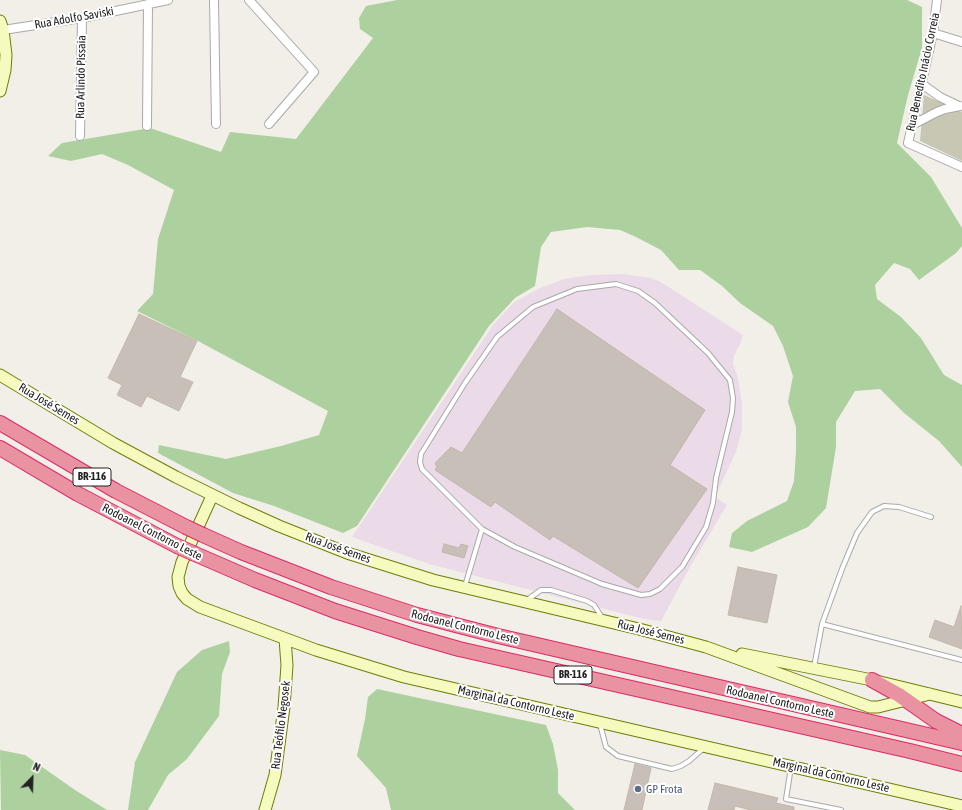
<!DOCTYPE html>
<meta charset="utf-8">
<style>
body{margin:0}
#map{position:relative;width:962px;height:810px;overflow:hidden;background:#f2efe9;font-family:"Asap Condensed",sans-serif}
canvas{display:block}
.north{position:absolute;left:12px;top:758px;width:40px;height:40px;-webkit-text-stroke:3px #fff;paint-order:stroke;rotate:23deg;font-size:11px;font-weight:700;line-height:16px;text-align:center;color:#222}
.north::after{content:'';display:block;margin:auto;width:14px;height:18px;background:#222;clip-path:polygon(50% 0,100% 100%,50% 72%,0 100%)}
</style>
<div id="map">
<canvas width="962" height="810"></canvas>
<div class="north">N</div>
</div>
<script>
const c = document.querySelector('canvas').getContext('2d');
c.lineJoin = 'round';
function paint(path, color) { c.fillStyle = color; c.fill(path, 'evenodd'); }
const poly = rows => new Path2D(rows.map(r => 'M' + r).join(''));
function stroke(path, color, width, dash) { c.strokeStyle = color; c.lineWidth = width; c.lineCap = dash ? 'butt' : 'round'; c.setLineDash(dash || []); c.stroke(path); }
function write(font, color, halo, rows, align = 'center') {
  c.font = font + ' "Asap Condensed",sans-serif'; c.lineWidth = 4; c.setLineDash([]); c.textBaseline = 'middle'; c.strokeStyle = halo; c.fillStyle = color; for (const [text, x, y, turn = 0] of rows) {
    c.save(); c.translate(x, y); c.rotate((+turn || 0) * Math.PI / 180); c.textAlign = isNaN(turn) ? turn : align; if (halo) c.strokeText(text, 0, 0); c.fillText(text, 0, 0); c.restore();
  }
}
const industrial = poly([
 [623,274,651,278,661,282,743,335,741,342,734,356,733,364,738,378,742,404,742,430,736,452,715,497,727,505,690,567,661,621,644,619,429,564,352,537,493,325,514,302,540,288,564,279,591,275]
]);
const construction = poly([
 [924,95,962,112,962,161,920,141]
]);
const forest = poly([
 [397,0,907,0,922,7,922,48,908,95,897,143,931,177,962,228,962,246,956,253,919,280,910,269,894,263,875,285,877,299,901,317,921,338,944,375,962,385,962,467,939,441,904,413,880,389,855,391,836,422,836,447,826,508,808,527,752,552,729,547,732,533,747,521,787,501,794,481,796,451,796,427,788,402,793,376,783,346,773,326,740,303,722,286,700,270,679,270,661,250,636,237,620,230,587,227,551,232,541,247,535,286,515,298,489,326,357,526,343,533,274,506,233,493,158,453,159,445,226,459,281,446,319,435,328,411,198,341,137,311,153,294,158,239,174,190,128,165,102,154,71,161,48,156,62,143,150,128,221,152,230,132,296,139,373,38,360,29,359,18,366,6],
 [229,641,230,652,222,674,219,716,187,759,168,775,148,810,128,810,135,762,177,672,202,650],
 [377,689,546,725,553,744,558,770,558,793,575,810,391,810,386,788,357,756,365,719,368,697],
 [0,750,25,755,75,790,107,810,1,810]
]);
const building = poly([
 [557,309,705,410,670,465,707,489,638,588,553,536,550,540,495,502,491,507,435,470,437,467,435,463,451,447,462,453,557,309],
 [139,314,197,341,180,377,193,382,179,411,147,396,141,407,117,395,122,385,108,378,139,314],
 [444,544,459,548,461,544,468,546,464,558,442,552,444,544],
 [738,567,777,575,767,623,728,615,738,567],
 [961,606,962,649,929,637,935,620,954,627,961,606],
 [635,764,651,768,642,810,624,810,635,764],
 [715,783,778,798,776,803,794,807,794,810,751,810,735,806,734,810,708,810,715,783]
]);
const lane = poly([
 [616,284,638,291,655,303,708,353,730,380,733,398,732,412,716,478,713,503,706,527,682,567,660,589,650,594,641,595,602,584,515,547,482,529,422,469,420,462,421,454,465,383,497,337,533,307,577,289,616,284],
 [465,586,482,529],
 [527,600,541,590,551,590,587,601,594,605,603,619],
 [822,624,962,660],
 [814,667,822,624,842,569,857,533,872,512,884,506,899,507,931,517],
 [600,724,606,747,618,756,672,769,681,766,689,761,704,748],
 [791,767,786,799,841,810]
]);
const street = poly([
 [214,0,216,124],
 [249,0,314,72,269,124],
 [937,0,933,33,908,143,962,167],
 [3,30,82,18,168,0],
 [933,33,962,42],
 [922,84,940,97,959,106],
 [912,125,937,112,945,109,960,106],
 [147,126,148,4],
 [80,136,82,18]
]);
const secondary = poly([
 [0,21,3,30,6,55,5,70,0,91],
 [0,375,113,443,176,477,239,508,279,526,347,553,433,580,639,629,706,647,870,707,878,707,930,694],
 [212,496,182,562,178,577,179,586,182,593,187,599,200,607,316,650,404,677,962,806],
 [742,654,872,680,962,702],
 [265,810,275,775,284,707,287,665,285,639]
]);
const highway = poly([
 [0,423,116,491,186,527],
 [0,448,78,494,177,546],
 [203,535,241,552,331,587,417,615,498,636,962,743],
 [195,554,255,580,335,611,417,637,459,649,910,751,962,764],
 [872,680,899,695,936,721,962,734]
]);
const highwayBridge = poly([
 [186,527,203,535],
 [177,546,195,554]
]);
const markers = [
 [638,789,4,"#5c6f8a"]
];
const shields = [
 [92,477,38],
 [573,675,38]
];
const shieldNames = [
 ["BR-116",92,477],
 ["BR-116",573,675]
];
const streetNames = [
 ["Rua Adolfo Saviski",74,18,-10],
 ["Rua Benedito Inácio Correia",923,72,-78],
 ["Rua Arlindo Pissaia",81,77,-89],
 ["Rua José Semes",49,404,31],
 ["Rodoanel Contorno Leste",152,532,27],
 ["Rua José Semes",338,548,20],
 ["Rodoanel Contorno Leste",465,627,14],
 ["Rua José Semes",651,632,14],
 ["Rodoanel Contorno Leste",780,702,13],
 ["Marginal da Contorno Leste",516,703,13],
 ["Rua Teófilo Negosek",281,725,-83],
 ["Marginal da Contorno Leste",831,775,13]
];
const serviceNames = [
 ["GP Frota",646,789]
];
paint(industrial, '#ebdbe8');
paint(construction, '#c7c7b4');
paint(forest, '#add19e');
paint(building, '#c7bfb8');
stroke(building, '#c4b6ab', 1);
stroke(lane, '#a9a9a9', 6);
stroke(street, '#a9a9a9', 10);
stroke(secondary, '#707d05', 13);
stroke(highway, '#dc2a67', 16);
stroke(lane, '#fff', 4);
stroke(street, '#fff', 8);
stroke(secondary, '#f7fabf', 11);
stroke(highway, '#e892a2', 14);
stroke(highwayBridge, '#dc2a67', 16, []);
stroke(highwayBridge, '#e892a2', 14);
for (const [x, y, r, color] of markers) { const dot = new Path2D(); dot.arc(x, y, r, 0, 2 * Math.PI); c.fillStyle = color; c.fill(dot); stroke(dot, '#fff', 1.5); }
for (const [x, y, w] of shields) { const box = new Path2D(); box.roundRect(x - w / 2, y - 9, w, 18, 3); c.fillStyle = '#fff'; c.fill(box); stroke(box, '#222', 1); }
write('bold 11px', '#222', null, shieldNames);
write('12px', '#222', '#fff', streetNames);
write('12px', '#4e5e75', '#fff', serviceNames, 'left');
</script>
